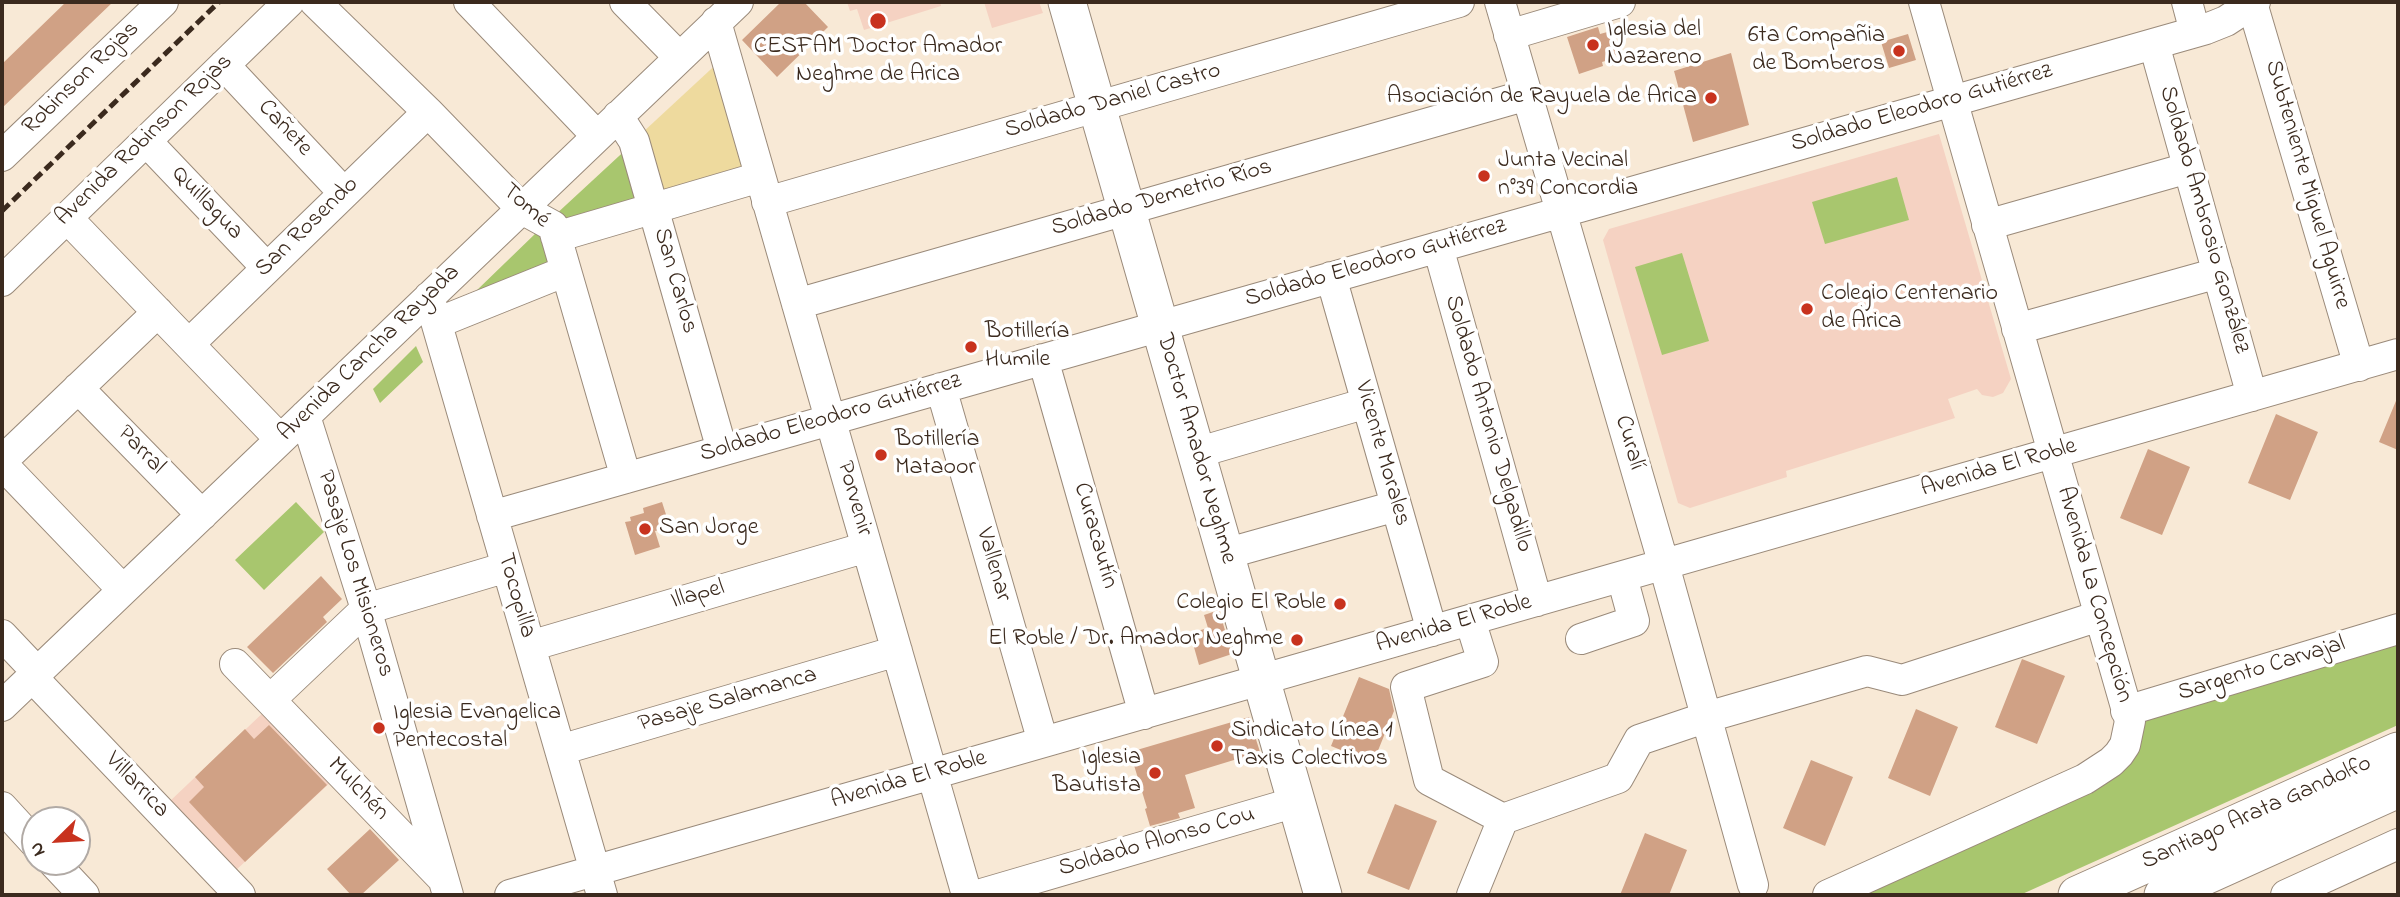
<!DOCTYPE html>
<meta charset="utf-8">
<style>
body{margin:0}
#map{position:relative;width:2400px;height:897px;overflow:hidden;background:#f8e9d6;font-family:"Indie Flower",sans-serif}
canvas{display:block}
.frame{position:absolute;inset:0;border:4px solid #3b2a1e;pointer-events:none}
.north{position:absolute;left:21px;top:806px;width:70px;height:70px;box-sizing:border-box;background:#fff;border:2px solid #b1aaa5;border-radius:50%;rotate:246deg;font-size:19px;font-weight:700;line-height:28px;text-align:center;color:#3b2a1e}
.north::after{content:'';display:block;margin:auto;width:24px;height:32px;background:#c8321e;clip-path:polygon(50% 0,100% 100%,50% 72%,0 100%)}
</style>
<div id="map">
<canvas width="2400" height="897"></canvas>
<div class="frame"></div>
<div class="north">N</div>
</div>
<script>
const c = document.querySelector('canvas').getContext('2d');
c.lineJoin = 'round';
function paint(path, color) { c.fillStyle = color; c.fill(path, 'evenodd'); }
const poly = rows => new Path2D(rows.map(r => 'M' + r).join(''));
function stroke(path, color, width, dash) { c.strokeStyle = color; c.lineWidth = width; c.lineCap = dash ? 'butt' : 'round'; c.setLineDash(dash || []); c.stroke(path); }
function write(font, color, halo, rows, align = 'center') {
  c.font = font + ' "Indie Flower",sans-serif'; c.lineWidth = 7; c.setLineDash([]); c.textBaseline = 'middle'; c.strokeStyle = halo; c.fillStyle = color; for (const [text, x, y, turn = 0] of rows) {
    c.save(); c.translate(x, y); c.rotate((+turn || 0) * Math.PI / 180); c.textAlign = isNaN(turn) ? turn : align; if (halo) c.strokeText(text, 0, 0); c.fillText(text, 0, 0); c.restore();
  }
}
const built = poly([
 [847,2,940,2,941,6,864,30,857,9,850,11],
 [984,2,1039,2,1043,13,992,28],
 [1939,134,2011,379,2003,393,1993,397,1982,395,1977,389,1948,399,1955,418,1786,471,1787,477,1690,508,1678,503,1603,240,1609,229],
 [267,709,333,780,234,872,169,802]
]);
const green = poly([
 [632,144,652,201,560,232,553,217],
 [1897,177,1909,220,1825,244,1812,202],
 [536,233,543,236,555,269,475,292],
 [1682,253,1709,341,1662,355,1635,267],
 [416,346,423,362,380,403,373,389],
 [296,502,324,532,264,590,235,560],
 [2398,636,2398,725,2020,895,1855,895,2099,782,2145,717]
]);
const sand = poly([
 [723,58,754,167,666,197,642,133]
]);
const building = poly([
 [66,2,113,2,2,108,2,64],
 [781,2,804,2,828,27,777,77,742,40],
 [1598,27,1600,34,1611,31,1618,54,1611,56,1612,59,1602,62,1603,66,1579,74,1567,37],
 [1908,34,1916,60,1889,68,1881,42],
 [1731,53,1749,125,1693,142,1674,71],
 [2398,396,2398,450,2379,442],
 [2276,414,2318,432,2290,500,2248,483],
 [2148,449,2190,467,2162,535,2120,518],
 [662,502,670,527,655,531,660,547,635,555,625,522,631,521,630,517,644,513,643,508],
 [321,576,342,599,323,617,327,622,273,673,247,647],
 [1219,610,1232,654,1199,665,1190,633,1208,628,1204,615],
 [2022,659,2065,676,2037,744,1995,727],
 [1359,677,1389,689,1394,711,1373,763,1331,746],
 [1916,709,1958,727,1930,796,1888,778],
 [1249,717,1260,752,1185,775,1195,808,1178,813,1180,818,1150,826,1145,809,1147,808,1130,752],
 [269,725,327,785,245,862,189,802,204,787,195,777,245,729,254,739],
 [1811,760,1853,777,1825,846,1783,828],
 [1395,804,1437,821,1409,890,1367,873],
 [370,829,399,860,361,895,351,895,327,869],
 [1645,833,1687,850,1669,895,1620,895]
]);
const minor = poly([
 [315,2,428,112,522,209,553,226,626,478],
 [469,2,597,136],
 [625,2,679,57],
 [1500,2,1664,565,1753,885],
 [2187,2,2195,32],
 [2252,3,2359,366],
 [716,22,967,895],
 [1509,35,1620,2],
 [2154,44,2252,396],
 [224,65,344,193],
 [618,116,634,141,722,450],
 [146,141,267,268],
 [2,156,163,2],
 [767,202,1459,2],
 [67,218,280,439],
 [1987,225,2188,168],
 [556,237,760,177],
 [1438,247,1537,601],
 [1331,277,1432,631],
 [2,281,289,2],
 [429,297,602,895],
 [797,304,1527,95],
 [437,323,566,271],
 [2017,329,2218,273],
 [189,344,428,112],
 [1043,359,1144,714],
 [78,388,202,515],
 [941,388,1043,742],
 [305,416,366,609,448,895],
 [1196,453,1367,403],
 [2,461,158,312],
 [2,464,123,590],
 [492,516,2206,29,2226,21,2255,2],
 [1225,554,1396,506],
 [1470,620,1483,662,1406,687,1429,780,1503,819,1618,778,1639,740,1707,717,1867,671,1902,680,2099,616],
 [2,635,37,672],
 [1581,639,1634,621,1622,577],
 [530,646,867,547],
 [235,664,442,878],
 [32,677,240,895],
 [270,700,366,609,507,567],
 [2,706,738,2],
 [2126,711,2398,629],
 [560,750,897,651],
 [2,807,35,843],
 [53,862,84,895],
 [510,895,2398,354],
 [978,895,1296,802],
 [1472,895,1503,819],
 [1828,895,2085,779,2111,762,2119,754,2125,745,2130,721,1924,2],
 [2286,895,2398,844]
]);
const major = poly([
 [1067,2,1323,895],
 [2077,895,2398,751],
 [2163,895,2398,789]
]);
const rail = poly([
 [2,211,219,2]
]);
const markers = [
 [878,21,9,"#c8321e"],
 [1593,45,7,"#c8321e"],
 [1899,51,7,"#c8321e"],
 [1711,98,7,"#c8321e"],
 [1484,176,7,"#c8321e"],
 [1807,309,7,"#c8321e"],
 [971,347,7,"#c8321e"],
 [881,455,7,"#c8321e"],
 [645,529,7,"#c8321e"],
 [1340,604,7,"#c8321e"],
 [1297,640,7,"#c8321e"],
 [379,728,7,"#c8321e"],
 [1217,746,7,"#c8321e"],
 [1155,773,7,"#c8321e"]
];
const poiNames = [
 ["Iglesia del",1607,31],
 ["Nazareno",1607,59],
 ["6ta Compañia",1885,37,"right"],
 ["de Bomberos",1885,65,"right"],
 ["CESFAM Doctor Amador",878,48,"center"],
 ["Neghme de Arica",878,76,"center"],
 ["Asociación de Rayuela de Arica",1697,98,"right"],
 ["Junta Vecinal",1498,162],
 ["n°39 Concordia",1498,190],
 ["Colegio Centenario",1821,295],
 ["de Arica",1821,323],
 ["Botillería",985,333],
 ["Humile",985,361],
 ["Botillería",895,441],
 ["Mataoor",895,469],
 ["San Jorge",659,529],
 ["Colegio El Roble",1326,604,"right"],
 ["El Roble / Dr. Amador Neghme",1283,640,"right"],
 ["Iglesia Evangelica",393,714],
 ["Pentecostal",393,742],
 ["Sindicato Línea 1",1231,732],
 ["Taxis Colectivos",1231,760],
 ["Iglesia",1141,759,"right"],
 ["Bautista",1141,787,"right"]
];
const streetNames = [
 ["Robinson Rojas",82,79,-44],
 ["Soldado Daniel Castro",1113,102,-16],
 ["Soldado Eleodoro Gutiérrez",1922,109,-16],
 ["Cañete",284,129,47],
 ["Avenida Robinson Rojas",145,141,-44],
 ["Subteniente Miguel Aguirre",2306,185,74],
 ["Soldado Demetrio Ríos",1162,199,-16],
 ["Quillagua",206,204,46],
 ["Tomé",525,207,41],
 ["Soldado Ambrosio González",2203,220,74],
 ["San Rosendo",308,228,-44],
 ["Soldado Eleodoro Gutiérrez",1376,264,-16],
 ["San Carlos",674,281,74],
 ["Avenida Cancha Rayada",370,354,-44],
 ["Soldado Eleodoro Gutiérrez",831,419,-16],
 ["Soldado Antonio Delgadillo",1487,424,74],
 ["Curalí",1628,443,74],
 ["Doctor Amador Neghme",1195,449,74],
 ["Parral",140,451,46],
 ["Vicente Morales",1381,454,74],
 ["Avenida El Roble",1999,469,-16],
 ["Porvenir",853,499,74],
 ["Curacautín",1094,536,74],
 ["Vallenar",992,565,74],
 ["Pasaje Los Misioneros",354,574,73],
 ["Avenida La Concepción",2093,595,74],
 ["Tocopilla",515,596,74],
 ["Illapel",698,596,-16],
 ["Avenida El Roble",1454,625,-16],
 ["Sargento Carvajal",2262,670,-17],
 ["Pasaje Salamanca",728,701,-16],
 ["Avenida El Roble",909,781,-16],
 ["Villarrica",136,786,46],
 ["Mulchén",357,790,46],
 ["Santiago Arata Gandolfo",2257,814,-24],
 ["Soldado Alonso Cou",1157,843,-16]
];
paint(built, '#f5d2c2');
paint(green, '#a8c66e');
paint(sand, '#eeda9e');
paint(building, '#d0a185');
stroke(minor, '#9a8a7a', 32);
stroke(major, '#9a8a7a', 39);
stroke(minor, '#fff', 30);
stroke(major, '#fff', 37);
stroke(rail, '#3b2a1e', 5, [10, 5]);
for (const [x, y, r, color] of markers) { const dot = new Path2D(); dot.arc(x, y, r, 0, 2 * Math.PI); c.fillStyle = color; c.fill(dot); stroke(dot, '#fff', 2.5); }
write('24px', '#3b2a1e', '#fff', poiNames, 'left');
write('24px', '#3b2a1e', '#fff', streetNames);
</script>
